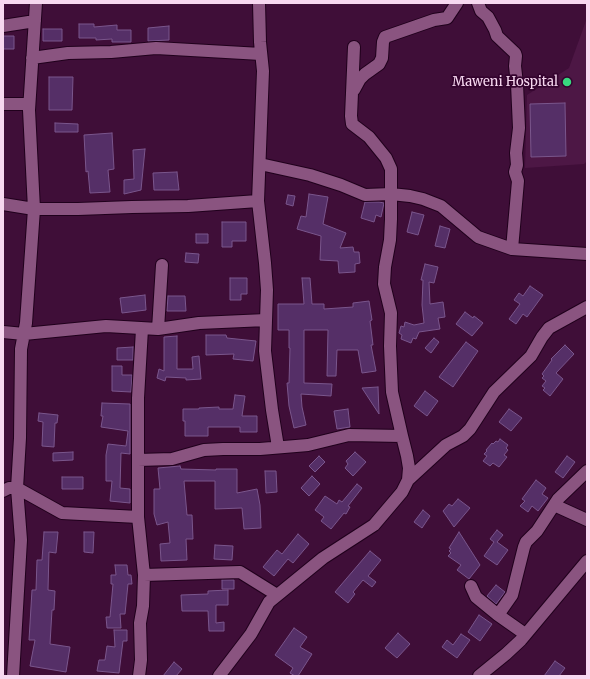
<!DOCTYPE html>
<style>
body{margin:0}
#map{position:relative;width:590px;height:679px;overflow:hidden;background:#3f0e38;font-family:Merriweather,serif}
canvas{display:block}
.frame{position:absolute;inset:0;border:4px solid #f7d8f0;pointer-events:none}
</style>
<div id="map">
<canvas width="590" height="679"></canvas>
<div class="frame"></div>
</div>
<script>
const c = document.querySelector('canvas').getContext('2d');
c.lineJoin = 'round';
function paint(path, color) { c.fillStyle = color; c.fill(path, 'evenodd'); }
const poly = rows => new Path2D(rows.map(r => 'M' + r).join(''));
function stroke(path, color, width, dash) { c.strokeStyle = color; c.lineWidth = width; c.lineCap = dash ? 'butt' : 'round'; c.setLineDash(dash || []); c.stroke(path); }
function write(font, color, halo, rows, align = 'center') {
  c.font = font + ' Merriweather,serif'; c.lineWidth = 3.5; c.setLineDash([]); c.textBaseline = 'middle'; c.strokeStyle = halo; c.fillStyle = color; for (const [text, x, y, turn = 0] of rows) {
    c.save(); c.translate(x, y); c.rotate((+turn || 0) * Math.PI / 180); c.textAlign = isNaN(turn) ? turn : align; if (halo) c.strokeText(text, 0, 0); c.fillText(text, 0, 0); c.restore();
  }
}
const built = poly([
 [587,18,587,161,584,164,525,168,527,95,569,68]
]);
const building = poly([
 [79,24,94,24,94,27,117,25,117,30,131,30,131,42,112,42,112,39,96,40,96,38,79,38,79,24],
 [169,26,169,40,148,41,148,28,169,26],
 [43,29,62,29,62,41,43,41,43,29],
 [3,36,14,36,14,49,3,49,3,36],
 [49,77,73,77,72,110,49,110,49,77],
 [565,103,566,156,531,157,530,104,565,103],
 [55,123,78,124,78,132,55,132,55,123],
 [112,133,114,169,108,170,110,192,90,193,88,171,86,172,84,135,112,133],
 [145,149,141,190,124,194,124,180,134,179,133,150,145,149],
 [177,172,179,190,154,190,153,173,177,172],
 [309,194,328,197,323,224,346,233,340,248,353,247,354,252,359,252,360,263,355,264,355,272,339,273,338,261,320,260,321,236,297,229,301,216,306,217,309,194],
 [288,195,295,196,293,206,286,204,288,195],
 [365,202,379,202,384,203,381,217,376,215,374,222,361,218,365,202],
 [412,212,424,215,418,235,407,232,412,212],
 [222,222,246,222,246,241,232,241,232,247,222,247,222,222],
 [440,226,450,229,445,248,435,246,440,226],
 [196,234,208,234,208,243,196,243,196,234],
 [186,253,199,254,198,263,185,262,186,253],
 [425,264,438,267,434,283,429,282,430,304,443,302,445,317,438,318,440,329,419,332,416,339,413,338,411,343,401,339,402,335,399,333,401,326,404,327,405,322,414,325,424,323,422,305,423,280,421,280,425,264],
 [230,278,247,278,247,294,241,294,241,300,230,300,230,278],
 [302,278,310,278,312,304,324,304,324,309,353,307,353,303,369,301,372,320,370,321,373,345,371,345,376,371,362,373,358,350,337,350,336,376,327,376,328,330,304,330,304,383,332,384,331,396,301,394,302,407,306,425,294,428,289,406,287,383,289,383,290,348,289,348,289,330,278,330,278,304,304,304,302,278],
 [530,286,543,295,527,317,523,314,516,324,509,319,520,304,514,300,519,293,523,296,530,286],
 [145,295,146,310,122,313,120,298,145,295],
 [168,296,185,296,186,311,167,311,168,296],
 [465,312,473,318,474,316,483,323,472,336,456,324,465,312],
 [206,335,226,335,227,338,256,341,253,361,233,359,234,354,206,355,206,335],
 [177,336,177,369,193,369,192,357,199,356,201,379,186,380,186,378,166,377,165,381,157,378,159,369,164,371,164,337,177,336],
 [434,338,439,342,431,353,425,348,434,338],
 [466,342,478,351,453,387,439,377,466,342],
 [565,345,574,354,556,373,563,379,550,396,543,390,545,388,542,386,546,381,542,378,544,376,542,374,552,360,551,359,565,345],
 [133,347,133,360,117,360,117,348,133,347],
 [112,366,122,366,122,375,132,375,131,392,112,391,112,366],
 [378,387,379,414,362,388,378,387],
 [425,391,438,401,427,416,414,406,425,391],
 [235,395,245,396,242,416,257,416,257,432,240,432,240,427,208,427,208,436,185,436,185,421,183,421,183,409,199,409,199,408,219,407,219,409,233,409,235,395],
 [102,403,130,404,130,454,121,453,120,488,130,489,130,503,110,501,112,481,106,481,106,455,108,444,126,446,128,431,101,427,103,416,101,416,102,403],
 [348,409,350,427,337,429,334,411,348,409],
 [509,409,522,418,511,431,499,422,509,409],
 [39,413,58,415,57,423,55,423,54,447,42,446,43,422,38,421,39,413],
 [500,439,508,445,506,448,508,450,504,455,507,457,499,467,493,463,490,466,483,461,487,456,484,454,487,451,486,450,492,443,493,444,496,441,498,442,500,439],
 [73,452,73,460,53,461,53,453,73,452],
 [355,452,366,462,353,476,345,468,348,464,346,461,355,452],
 [319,456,325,462,315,472,309,466,319,456],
 [567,456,575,462,563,478,555,472,567,456],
 [180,466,181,469,216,470,216,469,237,469,237,493,257,489,260,505,261,528,244,529,242,508,215,509,215,481,184,481,187,515,192,515,193,539,186,539,187,560,161,561,160,544,170,543,168,522,157,525,154,514,154,489,160,489,158,468,180,466],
 [265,471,276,471,277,492,266,493,265,471],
 [312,476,320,484,309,496,301,488,312,476],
 [62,477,83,477,83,489,62,489,62,477],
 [536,480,546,488,542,494,548,498,538,511,532,506,528,512,520,506,525,501,522,499,536,480],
 [357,484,362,488,348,506,350,507,346,514,344,513,331,529,321,521,324,517,315,510,325,496,337,504,339,500,342,502,357,484],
 [458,499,470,508,454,527,443,511,449,504,452,506,458,499],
 [423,510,430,516,422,528,414,522,423,510],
 [497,530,503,535,497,542,508,550,497,565,484,556,494,542,490,539,497,530],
 [44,532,58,532,56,553,49,552,48,590,55,591,54,610,52,610,50,644,70,647,66,672,30,666,35,640,29,640,32,590,36,590,37,560,42,560,44,532],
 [84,532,94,532,93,553,84,552,84,532],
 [459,532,480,565,469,579,457,570,461,565,448,556,451,553,449,551,451,549,449,548,459,532],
 [298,534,309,544,293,563,288,559,274,576,263,567,277,550,282,554,298,534],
 [215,545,233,546,232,560,214,559,215,545],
 [370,551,381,560,368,576,376,582,372,587,363,580,353,592,355,594,348,603,335,592,370,551],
 [115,565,127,565,128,575,131,575,132,584,128,584,125,614,120,614,121,628,107,628,106,617,110,617,113,584,111,584,111,575,116,575,115,565],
 [222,580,234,580,234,589,222,589,222,580],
 [496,585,505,592,496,604,487,596,496,585],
 [228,590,228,605,216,605,216,623,224,622,224,631,209,631,208,611,182,611,181,595,208,594,208,591,228,590],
 [479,615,492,624,480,641,468,632,479,615],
 [294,628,307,637,300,647,312,654,298,676,295,676,290,673,293,668,275,655,294,628],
 [114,630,127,630,127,641,123,641,119,673,97,671,99,660,105,660,107,646,115,647,114,630],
 [398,633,410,644,397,658,385,648,398,633],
 [461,634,470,640,457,658,442,647,447,640,453,645,461,634],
 [555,661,565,668,559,676,544,676,555,661],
 [174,662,182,669,176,676,163,676,174,662]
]);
const minor = poly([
 [259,3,260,42,263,71,258,201,265,263,267,290,265,351,272,410,278,447],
 [478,3,481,11,488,17,495,30,497,36,515,53,516,56,515,66,517,84,519,128,516,153,517,165,515,172,518,181,512,249],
 [3,26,35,21],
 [32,58,68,53,111,52,156,48,261,54],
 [354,90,360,79,365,74,379,64,382,58,383,42,385,37,434,20,447,18,457,3],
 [3,104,29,104],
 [260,164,310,175,341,185,365,195,391,194,410,196,423,199,441,206,478,237,512,249,587,254],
 [3,204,34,209,78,209,132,207,188,206,258,201],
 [158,329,162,265],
 [3,332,24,334,106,326,158,329,199,323,266,320],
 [138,460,172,459,204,450,223,449,260,449,308,445,349,435,402,436],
 [408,480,446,445,463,436,470,429,494,392,531,356,542,337,549,328,587,307],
 [3,491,9,488,17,488,62,513,138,517],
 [554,505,587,520],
 [144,575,240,572,277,595],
 [471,586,476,597,498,615,525,634],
 [498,615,512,595,524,547,526,542,537,531,558,499,587,471],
 [13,676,21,540,17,488,20,438,21,349,26,323,34,209,29,110,36,3],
 [139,676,141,660,140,623,143,606,144,575,138,517,138,398,142,329],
 [219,676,251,634,269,602,323,558,374,525,402,492,408,480,409,468,407,456,402,436,392,392,390,346,391,313,384,284,385,267,390,240,391,219,391,169,386,158,369,137,352,124,351,116,354,47],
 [479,676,506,654,521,640,587,561]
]);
const markers = [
 [567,82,5,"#38d87f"]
];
const poiNames = [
 ["Maweni Hospital",558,82]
];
paint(built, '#4d1745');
paint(building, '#552f67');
stroke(building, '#7a568c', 1);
stroke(minor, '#20001c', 14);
stroke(minor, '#8a5480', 12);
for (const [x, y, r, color] of markers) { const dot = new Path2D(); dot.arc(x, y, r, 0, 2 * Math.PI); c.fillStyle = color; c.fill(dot); stroke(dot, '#34032e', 1.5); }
write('13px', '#f7d8f0', '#34032e', poiNames, 'right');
</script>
